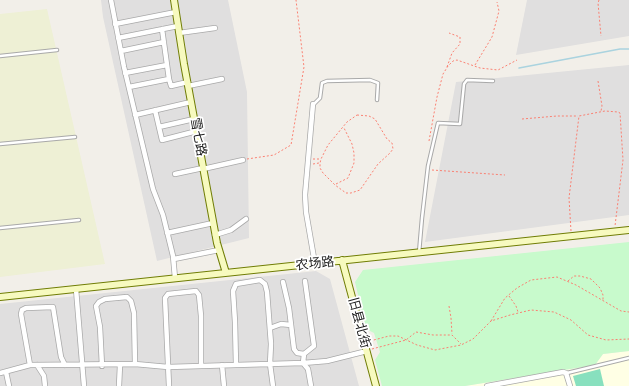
<!DOCTYPE html>
<meta charset="utf-8">
<style>
body{margin:0}
canvas{display:block;background:#f2efe9}
</style>
<canvas width="629" height="386"></canvas>
<script>
const c = document.querySelector('canvas').getContext('2d');
c.lineJoin = 'round';
function paint(path, color) { c.fillStyle = color; c.fill(path, 'evenodd'); }
const poly = rows => new Path2D(rows.map(r => 'M' + r).join(''));
function stroke(path, color, width, dash) { c.strokeStyle = color; c.lineWidth = width; c.lineCap = dash ? 'butt' : 'round'; c.setLineDash(dash || []); c.stroke(path); }
function write(font, color, halo, rows, align = 'center') {
  c.font = font + ' Manrope,"Noto Sans SC",sans-serif'; c.lineWidth = 3.5; c.setLineDash([]); c.textBaseline = 'middle'; c.strokeStyle = halo; c.fillStyle = color; for (const [text, x, y, turn = 0] of rows) {
    c.save(); c.translate(x, y); c.rotate((+turn || 0) * Math.PI / 180); c.textAlign = isNaN(turn) ? turn : align; if (halo) c.strokeText(text, 0, 0); c.fillText(text, 0, 0); c.restore();
  }
}
const residential = poly([
 [101,0,228,0,247,92,249,238,157,261,103,17],
 [527,0,629,0,629,36,516,55],
 [629,65,629,215,425,242,456,82],
 [316,271,330,279,359,386,0,386,0,304]
]);
const education = poly([
 [629,351,629,386,465,386,595,365,603,354]
]);
const farmland = poly([
 [47,9,105,264,0,277,0,14]
]);
const park = poly([
 [629,242,629,351,603,354,595,365,465,386,382,386,375,360,380,352,374,333,366,329,355,282,363,270]
]);
const pitch = poly([
 [600,369,604,386,576,386,573,376]
]);
const stream = poly([
 [519,68,620,49,629,49]
]);
const path = poly([
 [599,0,598,3,601,36],
 [475,65,492,37,499,11,497,2],
 [447,67,452,53,460,44,460,37,449,33],
 [598,81,602,106,601,111],
 [357,115,369,116,375,119,387,139,392,143,393,149,390,153,378,164,360,190,351,193,346,193,335,185,323,173,320,168,320,163,321,159,328,145,347,122,357,115],
 [522,119,557,116,578,116],
 [429,141,437,97,443,74,448,66,453,61,457,60,480,68,498,70,517,60],
 [247,159,274,155,291,145,304,67,296,0],
 [313,159,320,159],
 [313,164,319,163],
 [432,170,505,175],
 [336,184,348,178,354,163,354,153,352,144,344,128],
 [571,231,569,198,579,116,605,111,618,112,620,113,623,160,615,226],
 [568,281,574,276,580,276,591,279,600,288,603,295,603,300],
 [509,296,516,306,518,312],
 [449,306,451,318,452,334],
 [491,321,505,298,517,288,531,280,557,277,576,285,621,311,629,312],
 [370,341,389,336,398,336,417,345,435,350,461,345,473,339,491,321,510,315,531,310,554,312,571,320,588,335,606,340,629,339],
 [372,349,406,340,416,332,433,335,452,335,461,344]
]);
const lane = poly([
 [0,56,57,50],
 [314,104,320,98,322,83,327,81,370,80,378,83,377,100],
 [0,144,75,137],
 [0,228,79,220],
 [419,253,422,218,428,166,438,123,460,124,464,84,467,80,493,81],
 [567,373,629,358]
]);
const street = poly([
 [111,0,124,67,153,189,163,215,173,256,175,278],
 [115,24,176,12],
 [162,29,169,79],
 [179,33,215,28],
 [118,38,178,26],
 [121,51,164,42],
 [125,73,167,65],
 [188,86,222,79],
 [129,87,169,79,171,86,188,82],
 [313,104,305,195,306,212,315,264],
 [155,110,162,140,197,131],
 [135,115,191,102],
 [159,127,194,119],
 [203,169,243,160],
 [175,174,203,168],
 [167,233,213,223],
 [215,235,231,230,246,219],
 [174,259,219,250],
 [283,282,289,308,294,349,297,353,304,354],
 [76,289,84,386],
 [270,328,281,324,291,325],
 [30,365,21,314,22,310,26,308,53,307,61,357,65,365],
 [37,365,44,376,45,386],
 [222,365,224,386],
 [236,365,235,322,233,291,236,284,260,280,265,284,267,292,271,344,270,364,273,386],
 [102,366,100,327,96,306,99,302,105,299,127,297,131,301,134,313,135,364],
 [6,372,9,386],
 [0,373,30,365,135,364,168,367,303,363,304,354,314,346,305,281],
 [119,386,120,365],
 [169,386,165,298,168,294,196,291,199,295,201,316,201,366],
 [311,386,308,369,303,363,327,361,367,351],
 [487,386,563,372,566,373,570,386]
]);
const secondary = poly([
 [174,0,184,64,217,243,226,273],
 [342,260,376,386],
 [0,297,629,230]
]);
const streetNames = [
 ["雪七路",198,137,80],
 ["农场路",315,264,-6],
 ["旧县北街",359,323,75]
];
paint(residential, '#e0dfdf');
paint(education, '#ffffe5');
paint(farmland, '#eef0d5');
paint(park, '#c8facc');
paint(pitch, '#88e0be');
stroke(stream, '#aad3df', 1.5);
stroke(lane, '#a9a9a9', 4.5);
stroke(street, '#a9a9a9', 6);
stroke(secondary, '#707d05', 8);
stroke(path, '#fa8072', 1, [2, 2]);
stroke(lane, '#fff', 2.5);
stroke(street, '#fff', 4.5);
stroke(secondary, '#f7fabf', 6);
write('13px', '#222', '#fff', streetNames);
</script>
